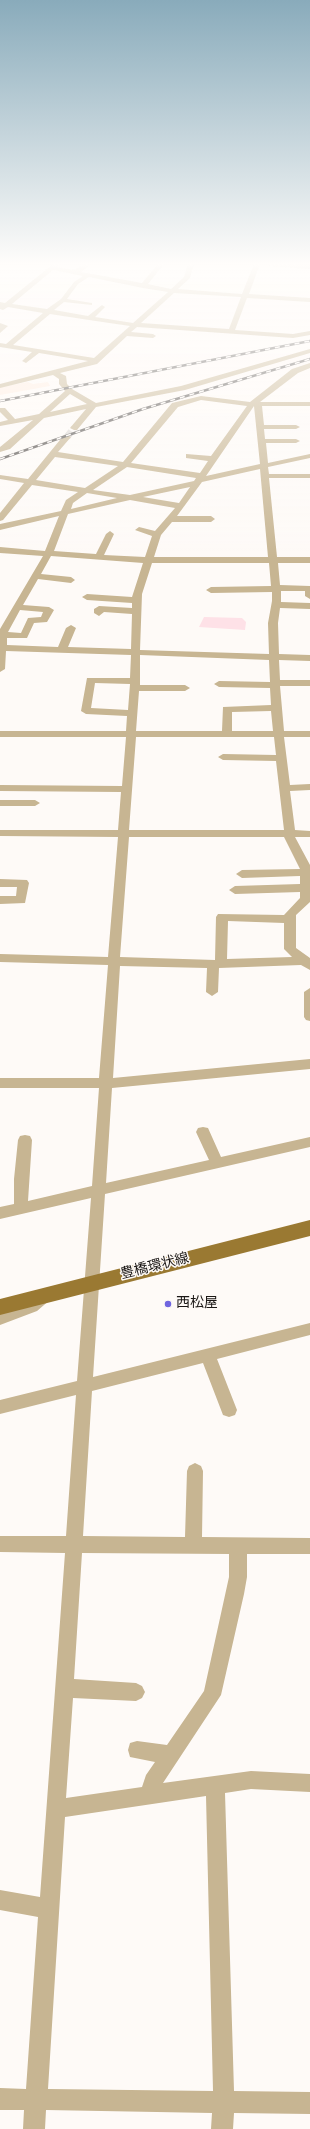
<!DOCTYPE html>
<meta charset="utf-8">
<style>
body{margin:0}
canvas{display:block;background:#fefaf7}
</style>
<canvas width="310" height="2129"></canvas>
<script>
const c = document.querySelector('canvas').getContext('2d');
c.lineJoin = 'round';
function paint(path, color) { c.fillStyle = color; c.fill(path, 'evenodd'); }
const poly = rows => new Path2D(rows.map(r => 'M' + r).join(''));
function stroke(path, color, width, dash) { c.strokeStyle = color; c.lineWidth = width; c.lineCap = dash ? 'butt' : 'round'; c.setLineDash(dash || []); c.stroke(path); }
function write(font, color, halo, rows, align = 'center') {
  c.font = font + ' "Source Sans 3","Noto Sans JP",sans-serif'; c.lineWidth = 3; c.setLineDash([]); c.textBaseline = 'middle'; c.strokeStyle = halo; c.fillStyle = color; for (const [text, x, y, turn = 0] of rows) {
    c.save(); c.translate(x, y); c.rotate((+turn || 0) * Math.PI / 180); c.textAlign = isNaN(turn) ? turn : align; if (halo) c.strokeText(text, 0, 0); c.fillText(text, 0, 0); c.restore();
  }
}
const built = poly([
 [28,382,33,384,48,382,50,386,0,395,0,387]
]);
const green = poly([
 [204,617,242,618,246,622,245,630,199,627]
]);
const minorTunnel = poly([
 [67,437,74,428]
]);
const minor = poly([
 [53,264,60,264,57,267,74,270,84,264,91,264,81,272,142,283,158,264,164,264,148,284,171,289,184,277,188,264,194,264,190,278,178,289,242,294,254,264,260,264,249,294,310,298,310,302,247,298,235,330,293,334,310,331,310,335,293,338,137,327,131,332,153,334,156,336,153,338,127,336,97,364,60,373,66,376,67,384,72,389,96,403,181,386,310,349,310,353,185,390,96,407,77,430,74,430,70,428,86,409,44,418,10,449,0,452,0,447,33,420,0,426,0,422,8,420,0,412,0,408,5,408,15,419,39,414,65,391,59,384,59,379,53,375,0,388,0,384,88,361,39,353,26,363,22,361,32,352,0,347,0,343,6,344,43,313,8,307,3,310,0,309,0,302,5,303,53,264],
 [53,270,83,276,74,282,61,299,47,309,12,304,53,270],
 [89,277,143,288,168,292,133,323,95,317,105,307,102,305,88,316,54,310,64,302,92,305,92,303,67,299,78,284,89,277],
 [174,293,241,297,229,329,141,323,174,293],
 [50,314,89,320,130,326,94,358,13,345,50,314],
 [70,394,87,404,50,412,70,394],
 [267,264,310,265,310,269,270,266,267,264],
 [0,323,8,326,0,333,0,323],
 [310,363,310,368,298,373,260,402,310,402,310,406,262,406,264,425,296,425,300,427,296,429,264,429,265,439,296,439,300,441,296,443,266,443,268,463,310,454,310,458,268,467,269,474,310,474,310,478,269,478,277,557,310,557,310,563,278,563,280,585,310,586,310,599,305,596,305,591,281,591,281,602,310,603,310,609,280,608,278,623,279,654,310,655,310,661,279,660,280,680,310,680,310,686,280,686,284,731,310,731,310,737,284,737,290,785,310,784,310,790,290,791,295,830,310,831,310,837,295,837,310,865,310,902,296,915,296,948,310,958,310,970,301,965,219,968,218,992,212,996,206,992,207,968,120,966,113,1078,310,1059,310,1069,112,1088,106,1183,209,1160,196,1132,198,1128,203,1127,208,1128,221,1157,310,1137,310,1147,105,1194,93,1377,310,1323,310,1335,217,1359,237,1410,235,1415,229,1417,223,1415,203,1363,92,1391,83,1536,185,1537,187,1471,189,1466,195,1463,201,1466,203,1471,202,1537,310,1538,310,1554,247,1554,247,1577,244,1594,221,1695,163,1783,251,1771,310,1774,310,1792,251,1789,225,1793,234,2091,310,2092,310,2114,234,2113,233,2129,211,2129,212,2113,46,2110,45,2129,23,2129,24,2110,0,2110,0,2088,26,2089,38,1917,0,1910,0,1890,40,1897,65,1553,0,1552,0,1536,66,1536,76,1395,0,1414,0,1400,77,1381,91,1198,0,1219,0,1207,14,1204,14,1179,18,1140,20,1136,25,1135,30,1136,32,1140,28,1201,92,1186,99,1088,0,1088,0,1078,99,1078,108,965,0,962,0,954,108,957,118,837,0,836,0,830,118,830,121,792,0,791,0,785,122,786,126,737,0,737,0,731,126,731,127,716,86,714,81,711,87,678,130,678,131,655,6,651,5,669,0,672,0,629,43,556,0,553,0,547,45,551,59,516,0,530,0,524,61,511,66,500,78,492,32,485,3,520,0,521,0,513,24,483,0,479,0,475,28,479,64,435,67,435,71,437,58,452,123,462,172,403,201,396,250,402,292,369,310,363],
 [201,400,247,406,211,456,186,454,186,458,208,461,200,473,131,463,178,407,201,400],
 [254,406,260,464,206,476,254,406],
 [55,457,118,466,85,488,36,480,55,457],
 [127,467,196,478,194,481,130,495,93,490,127,467],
 [260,469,268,557,154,557,161,535,172,522,211,522,215,519,211,516,177,516,202,482,260,469],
 [190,487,179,503,143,497,190,487],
 [87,493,117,498,71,509,73,503,87,493],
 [130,500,175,508,155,531,139,527,135,530,152,536,145,557,104,555,114,534,110,531,106,534,96,554,54,551,68,514,130,500],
 [51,556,143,563,132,597,87,594,82,597,87,600,132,603,132,608,99,606,94,609,94,613,99,616,104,612,132,614,131,649,68,647,76,628,71,625,66,628,58,647,7,645,7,638,27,638,34,623,47,622,54,610,49,607,23,605,38,579,71,583,75,580,71,577,41,574,51,556],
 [152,563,269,563,271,586,211,587,206,590,211,593,272,592,272,601,268,623,269,654,140,650,142,594,152,563],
 [20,610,43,612,41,617,28,618,21,633,8,632,20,610],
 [140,655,269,660,270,682,219,681,214,684,219,687,270,688,271,705,223,707,222,731,136,731,139,691,185,691,190,688,185,685,140,685,140,655],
 [95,683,130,684,128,710,91,708,95,683],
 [271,711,273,731,232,731,232,712,271,711],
 [136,737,274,737,276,755,223,754,218,757,223,760,276,761,284,830,129,830,136,737],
 [129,837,284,837,300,869,242,870,236,874,242,878,300,876,300,884,235,886,229,890,235,894,300,892,300,898,284,915,218,914,216,917,215,960,120,957,129,837],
 [228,921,284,923,284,949,292,957,227,959,228,921],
 [82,1553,229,1554,229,1577,204,1691,167,1745,137,1741,130,1743,128,1750,130,1757,155,1762,146,1775,142,1787,66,1798,73,1698,136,1701,142,1698,145,1692,142,1686,136,1683,74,1679,82,1553],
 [206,1796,213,2091,48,2089,65,1817,206,1796],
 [0,800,35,800,40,803,35,806,0,806,0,800],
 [0,879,27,880,29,883,25,903,0,904,0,896,16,896,17,887,0,887,0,879],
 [310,988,310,1021,306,1020,304,1017,304,992,310,988],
 [46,1289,51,1291,53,1295,51,1299,37,1311,0,1325,0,1312,27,1303,41,1291,46,1289]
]);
const major = poly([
 [310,1220,310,1236,0,1315,0,1299,310,1220]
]);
const rail = poly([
 [0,401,310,341],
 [0,459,143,409,310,359]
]);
const markers = [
 [168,1304,4,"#7065df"]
];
const streetNames = [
 ["豊橋環状線",155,1267,-14]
];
const poiNames = [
 ["西松屋",176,1304]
];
paint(built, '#ffede1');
paint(green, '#fee1e7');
stroke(minorTunnel, '#dcd8d5', 7, [7, 3.5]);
paint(minor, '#c7b592');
paint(major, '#9a7932');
stroke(rail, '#575350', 2.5);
stroke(rail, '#fefaf7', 1.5, [5]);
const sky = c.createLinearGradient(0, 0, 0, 562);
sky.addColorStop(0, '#89abbb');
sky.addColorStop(0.47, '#fffdfb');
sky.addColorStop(1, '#fffdfb00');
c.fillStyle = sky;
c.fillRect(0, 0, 310, 562);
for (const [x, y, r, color] of markers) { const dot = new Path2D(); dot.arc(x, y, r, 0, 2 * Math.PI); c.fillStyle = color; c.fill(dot); stroke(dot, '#fefaf7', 1.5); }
write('14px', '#1b1715', '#fefaf7', streetNames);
write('14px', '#1b1715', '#fefaf7', poiNames, 'left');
</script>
